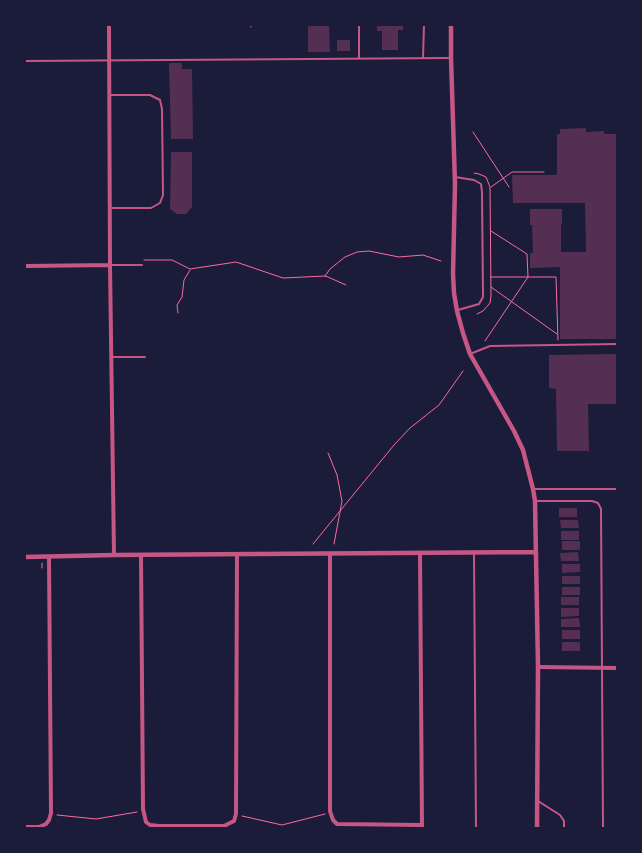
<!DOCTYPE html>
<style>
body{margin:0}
#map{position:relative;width:642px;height:853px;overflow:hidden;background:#1b1b3a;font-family:"Open Sans",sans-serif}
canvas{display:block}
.frame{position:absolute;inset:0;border:26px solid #1b1b3a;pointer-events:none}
</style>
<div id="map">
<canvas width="642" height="853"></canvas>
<div class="frame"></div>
</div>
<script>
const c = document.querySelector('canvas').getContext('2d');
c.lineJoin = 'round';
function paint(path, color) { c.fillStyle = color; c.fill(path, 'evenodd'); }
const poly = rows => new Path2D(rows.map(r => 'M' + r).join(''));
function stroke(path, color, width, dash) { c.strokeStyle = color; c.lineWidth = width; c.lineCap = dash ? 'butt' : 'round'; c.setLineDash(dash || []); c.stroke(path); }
const building = poly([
 [308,25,329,25,330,52,308,52],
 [377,25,403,25,403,30,398,30,398,50,382,50,382,31,377,31],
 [337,40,350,40,350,51,337,51],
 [169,63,182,63,182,69,192,69,193,139,171,139],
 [586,128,586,132,604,131,604,134,617,134,617,339,560,339,560,267,530,268,530,253,533,253,532,225,530,225,530,209,562,209,562,224,561,224,561,252,586,252,585,203,513,203,512,175,557,175,557,134,560,134,560,129],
 [171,152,192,152,192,207,186,214,177,214,170,209],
 [617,354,617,404,588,404,589,451,557,451,556,389,549,388,549,355],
 [559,508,577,508,577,517,559,517],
 [560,520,578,520,579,528,561,528],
 [561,531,579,531,579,540,561,540],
 [562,541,580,541,580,550,562,550],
 [578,552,579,561,561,561,560,553],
 [562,564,580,564,580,572,562,573],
 [562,576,580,576,580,584,562,584],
 [562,587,580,587,580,595,562,595],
 [561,597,579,597,579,605,561,605],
 [561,608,579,608,579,616,561,617],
 [579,618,580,627,561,627,561,619],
 [562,630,580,630,580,639,562,639],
 [562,642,580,642,580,651,562,651]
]);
const path = poly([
 [251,27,251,25],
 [473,132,509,187],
 [474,173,479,174,486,177,490,187,491,296,490,303,483,311,477,314],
 [491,187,512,172,544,172],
 [144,260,172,260,190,269,236,262,283,278,325,276,328,277,346,285],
 [325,276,330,269,345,257,357,252,369,251,399,257,423,255,441,261],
 [491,277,556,277,558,340],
 [491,287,557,334],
 [178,313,177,305,182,297,184,280,190,270],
 [485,341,528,277,527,254,491,231],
 [328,453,337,475,342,501,334,544],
 [313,544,394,445,410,428,439,405,463,371],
 [42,563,42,568],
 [57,815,96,819,137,812],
 [242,816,282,825,325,814]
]);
const service = poly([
 [359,25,359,58],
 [423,58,424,25],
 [25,61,450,58],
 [109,95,150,95,160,100,162,109,163,195,160,203,151,208,110,208],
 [455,177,474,180,481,184,482,192,483,297,479,304,458,310],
 [110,265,142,265],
 [470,354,490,346,617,344],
 [111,357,145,357],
 [533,489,617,489],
 [535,501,592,501,598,503,601,509,603,828],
 [474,553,476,828],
 [538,801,560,815,564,821,564,828]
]);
const minor = poly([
 [109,25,110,265,114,555],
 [25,266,110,265],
 [420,553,422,828],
 [330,554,330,811,333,820,337,824,422,825],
 [141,555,143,809,146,822,150,825,159,826,224,826,234,821,236,814,237,554],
 [538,667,617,668],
 [25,827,39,827,46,824,49,820,51,813,49,557]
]);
const tertiary = poly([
 [451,25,451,58,455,184,453,274,454,293,457,311,463,333,470,354,514,431,523,450,533,489,535,501,538,667,537,828],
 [25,557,114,555,536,552]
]);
paint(building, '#542f53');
stroke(path, '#ff6b9d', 1);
stroke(service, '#c65784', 2);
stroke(minor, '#c65784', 4);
stroke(tertiary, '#c65784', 4.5);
</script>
